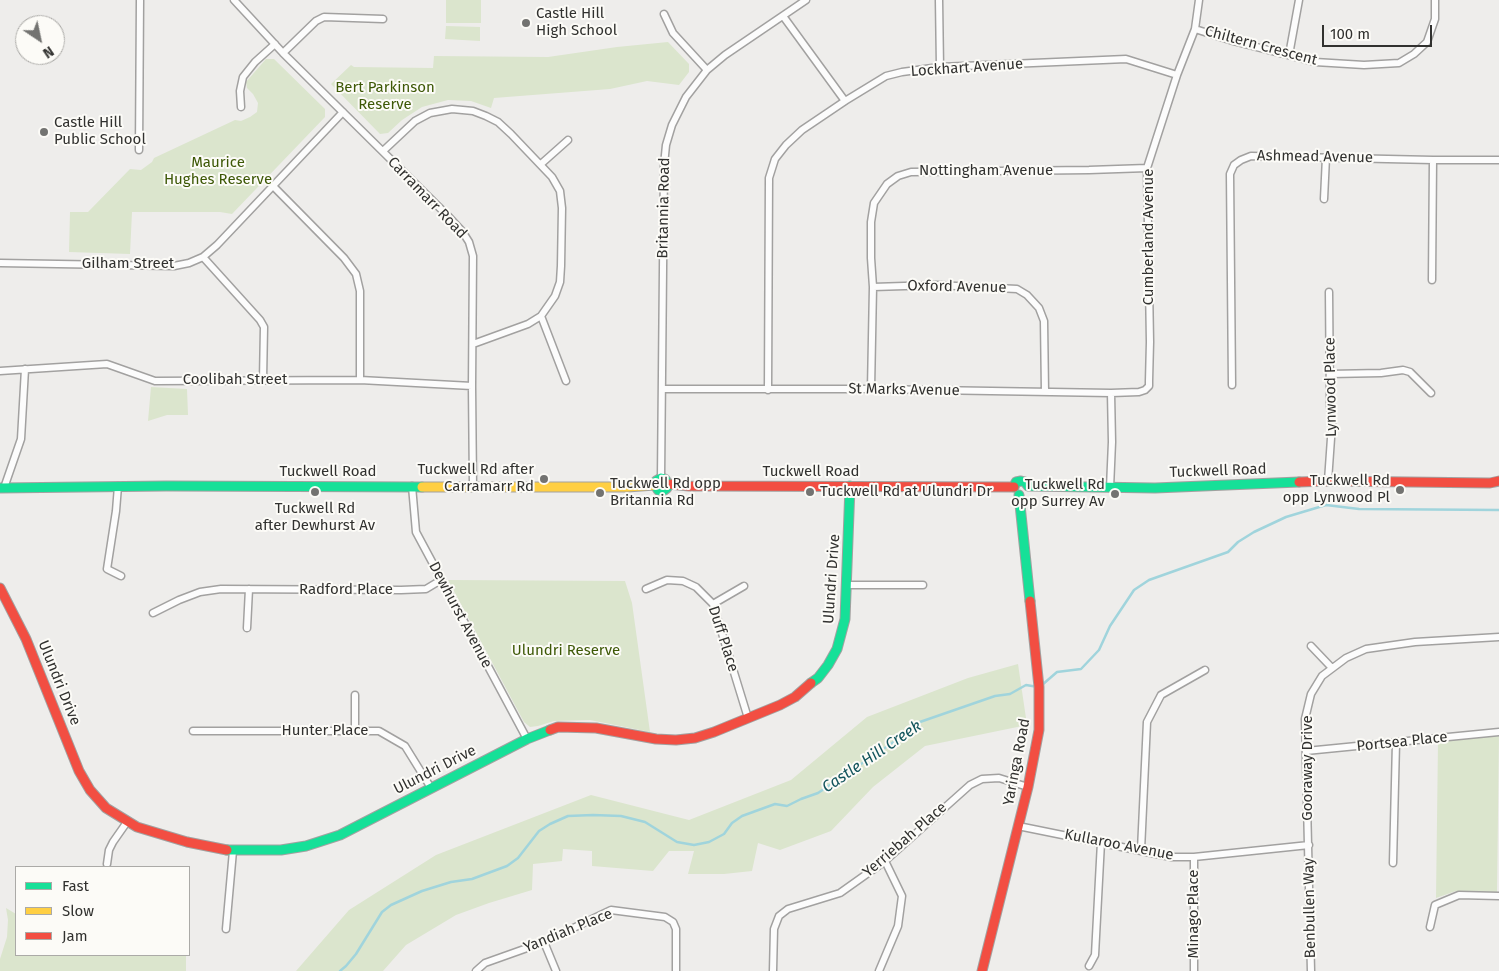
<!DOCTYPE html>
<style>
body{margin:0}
#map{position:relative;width:1499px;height:971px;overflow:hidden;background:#eeedeb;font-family:"Fira Sans",sans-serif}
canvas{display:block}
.legend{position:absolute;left:15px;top:866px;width:175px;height:90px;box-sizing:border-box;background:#fcfbf7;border:1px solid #abaaa7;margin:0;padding:6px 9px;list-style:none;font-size:15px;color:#31312f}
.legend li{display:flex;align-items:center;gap:10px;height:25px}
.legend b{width:25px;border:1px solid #abaaa7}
.north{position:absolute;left:15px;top:15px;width:50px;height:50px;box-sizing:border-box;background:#fcfbf7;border:1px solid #abaaa7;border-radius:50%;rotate:146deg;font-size:14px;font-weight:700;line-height:20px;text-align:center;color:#31312f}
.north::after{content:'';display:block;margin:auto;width:18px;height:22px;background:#737371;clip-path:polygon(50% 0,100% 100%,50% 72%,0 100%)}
.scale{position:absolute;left:1322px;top:25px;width:110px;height:22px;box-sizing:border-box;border:2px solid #31312f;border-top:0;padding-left:6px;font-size:15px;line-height:18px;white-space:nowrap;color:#31312f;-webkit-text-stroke:4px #fcfbf7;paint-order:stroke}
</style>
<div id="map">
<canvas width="1499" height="971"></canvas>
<ul class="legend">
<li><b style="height:6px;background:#16e098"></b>Fast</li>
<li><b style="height:6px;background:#ffcf43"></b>Slow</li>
<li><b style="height:6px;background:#f24e42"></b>Jam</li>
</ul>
<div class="north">N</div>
<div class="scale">100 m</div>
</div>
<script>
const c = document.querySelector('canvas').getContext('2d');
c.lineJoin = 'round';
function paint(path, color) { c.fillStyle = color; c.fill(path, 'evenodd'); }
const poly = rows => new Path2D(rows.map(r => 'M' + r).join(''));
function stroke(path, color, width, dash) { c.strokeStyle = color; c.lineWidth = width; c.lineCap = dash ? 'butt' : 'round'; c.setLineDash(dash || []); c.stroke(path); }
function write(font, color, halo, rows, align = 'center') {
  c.font = font + ' "Fira Sans",sans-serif'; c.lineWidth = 4; c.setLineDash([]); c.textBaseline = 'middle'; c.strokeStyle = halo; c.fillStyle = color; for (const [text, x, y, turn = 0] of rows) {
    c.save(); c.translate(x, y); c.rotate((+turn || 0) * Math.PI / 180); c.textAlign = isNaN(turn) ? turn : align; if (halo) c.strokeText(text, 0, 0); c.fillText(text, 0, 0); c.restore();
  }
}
const green = poly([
 [446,0,481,0,481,23,446,23],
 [446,26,480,27,480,41,445,39],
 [668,42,689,64,689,72,679,85,647,81,610,89,494,98,491,108,471,101,448,100,422,107,402,120,388,133,380,134,331,84,351,65,354,67,433,68,434,56,548,57,617,47],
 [266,59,274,59,325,109,325,117,232,214,220,212,132,212,130,254,69,252,70,212,88,212,130,169,141,170,152,162,154,158,235,120,241,121,250,117,257,112,258,103,253,94,247,88,246,82],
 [151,387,187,389,188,415,167,415,148,421],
 [448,580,625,581,632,603,650,732,590,720,554,721,538,726,530,727,524,722],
 [1018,664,1027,725,925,746,873,787,831,831,780,850,758,843,752,871,724,874,688,874,694,851,669,851,653,871,592,866,592,851,563,849,562,861,533,864,532,890,489,903,456,915,406,945,383,971,296,971,349,910,436,855,591,795,689,820,791,780,867,717,968,678],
 [1499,735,1497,893,1456,891,1436,898,1438,742],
 [6,908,16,914,16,955,186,955,186,971,0,971,0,959,7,937,8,920]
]);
const stream = poly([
 [1042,685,1057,672,1081,669,1099,650,1110,626,1134,590,1149,580,1228,552,1238,542,1254,532,1286,517,1326,505,1359,509,1499,510],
 [340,971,346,966,356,954,382,912,391,905,422,891,451,882,472,879,507,866,518,858,539,831,550,824,568,816,593,815,621,816,645,822,677,842,694,845,709,842,724,834,732,823,742,816,775,804,787,806,801,799,818,793,901,737,917,723,995,696,1010,694,1026,685,1038,687]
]);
const street = poly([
 [234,0,283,53,449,217,462,231,469,242,473,256,472,386,473,486],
 [939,0,940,67],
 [664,14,673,33,707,70],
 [783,16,845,101],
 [1195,29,1233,41,1315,62,1364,65,1399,63,1414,54,1427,42,1435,19,1435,0],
 [283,53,316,21,324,17,383,19],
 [1289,55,1299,0],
 [241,107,240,91,243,77,255,62,275,44],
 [139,150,140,0],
 [383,151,415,121,430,113,452,109,473,111,486,116,498,122,511,134,552,177,560,191,562,208,561,266,560,282,555,296,541,316,528,324,473,344],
 [541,164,568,140],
 [273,186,344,258,356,274,360,291,360,380],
 [1324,199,1326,157],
 [203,257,260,320,264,327,263,380],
 [0,263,174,266,189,263,203,257,217,245,343,112],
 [1432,280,1433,160],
 [873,287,936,285,1017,289,1027,295,1039,308,1044,321,1045,392],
 [541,316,566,381],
 [0,371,107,364,155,381,360,380,472,386],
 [1330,374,1381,373,1403,370,1410,372,1431,393],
 [1232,385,1230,174,1234,165,1241,160,1251,156,1433,160,1499,160],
 [663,389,871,389,1111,393,1139,392,1145,390,1149,386,1149,381,1150,342,1147,168,1177,75,1195,29,1199,0],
 [871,389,873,287,871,258,871,222,874,203,887,184,898,176,911,172,1089,170,1147,168],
 [768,390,769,178,775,159,786,145,802,130,845,101,886,76,902,72,940,67,1126,59,1177,75],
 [661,478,664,165,666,145,672,125,686,97,707,70,725,55,806,0],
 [1328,481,1332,424,1330,405,1329,292],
 [118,486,116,511,107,569,121,576],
 [412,486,416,532,527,739],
 [4,488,21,439,25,369],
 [1110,488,1112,442,1111,393],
 [847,585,923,585],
 [646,589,667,580,683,581,696,587,713,604,748,718],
 [713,604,744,586],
 [153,613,179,600,200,592,221,589,401,590,426,589,441,580],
 [247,628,249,589],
 [1311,646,1332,668],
 [355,695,355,731],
 [193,731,379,731,405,746,431,788],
 [1306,751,1499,732],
 [1018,826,1171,857,1194,857,1309,845],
 [1141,850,1147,722,1161,695,1205,670],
 [1194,857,1194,971],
 [1393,863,1396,743],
 [107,864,109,850,113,842,127,822],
 [1430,927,1435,905,1459,895,1499,896],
 [226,929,233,851],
 [544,942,556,971],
 [1089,966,1095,955,1101,842],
 [476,971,485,963,544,942,611,910,665,917,673,922,676,929,676,971],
 [773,971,774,929,779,916,788,909,840,893,885,861,970,785,982,779,999,778,1028,787],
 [879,971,898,926,902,896,885,861],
 [1311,971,1305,719,1311,694,1322,676,1346,658,1366,649,1415,642,1499,637]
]);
const fast = poly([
 [655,485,656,481,661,478,665,479,668,484],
 [655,485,658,490,663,491,667,488,668,484],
 [1028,486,1155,488,1299,482],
 [1014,487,1016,482,1021,481,1025,482,1028,486],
 [0,488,166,486,422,487],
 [1019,495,1030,601],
 [811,683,818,678,828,665,837,649,845,619,850,486],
 [227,850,281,850,306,846,340,835,527,739,550,730]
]);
const slow = poly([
 [422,487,627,487,655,485]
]);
const jam = poly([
 [1299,482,1328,481,1490,483,1499,481],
 [668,484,689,486,1014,487],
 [0,588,26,639,79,771,90,790,106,808,137,827,187,842,227,850],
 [550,730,558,727,596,728,656,739,676,740,695,738,714,732,780,705,795,697,811,683],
 [982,971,1028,787,1039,730,1039,687,1030,601]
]);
const markers = [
 [526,23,5,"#737371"],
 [44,132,5,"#737371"],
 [544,479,5,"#737371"],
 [1400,490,5,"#737371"],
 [315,492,5,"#737371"],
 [810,492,5,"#737371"],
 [600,493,5,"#737371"],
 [1115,494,5,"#737371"]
];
const poiNames = [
 ["Castle Hill",536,14],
 ["High School",536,31],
 ["Castle Hill",54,123],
 ["Public School",54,140],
 ["Tuckwell Rd after",534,470,"right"],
 ["Carramarr Rd",534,487,"right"],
 ["Tuckwell Rd",1390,481,"right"],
 ["opp Lynwood Pl",1390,498,"right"],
 ["Tuckwell Rd opp",610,484],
 ["Britannia Rd",610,501],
 ["Tuckwell Rd",1105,485,"right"],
 ["opp Surrey Av",1105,502,"right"],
 ["Tuckwell Rd at Ulundri Dr",820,492],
 ["Tuckwell Rd",315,509,"center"],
 ["after Dewhurst Av",315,526,"center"]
];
const streetNames = [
 ["Chiltern Crescent",1261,46,15],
 ["Lockhart Avenue",967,68,-4],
 ["Ashmead Avenue",1315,157,1],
 ["Nottingham Avenue",986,171],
 ["Carramarr Road",427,198,46],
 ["Britannia Road",664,208,-89],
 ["Cumberland Avenue",1149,237,-90],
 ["Gilham Street",128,264],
 ["Oxford Avenue",957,287,1],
 ["Coolibah Street",235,380],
 ["Lynwood Place",1331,387,-91],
 ["St Marks Avenue",904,390,1],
 ["Tuckwell Road",1218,471,-2],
 ["Tuckwell Road",328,472],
 ["Tuckwell Road",811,472],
 ["Ulundri Drive",832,579,-86],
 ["Radford Place",346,590],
 ["Dewhurst Avenue",460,615,62],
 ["Duff Place",723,639,72],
 ["Ulundri Drive",59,683,68],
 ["Hunter Place",325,731],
 ["Portsea Place",1402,742,-6],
 ["Yaringa Road",1017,762,-79],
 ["Gooraway Drive",1308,768,-90],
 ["Ulundri Drive",435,770,-27],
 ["Yerriebah Place",905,840,-41],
 ["Kullaroo Avenue",1119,845,11],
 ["Benbullen Way",1310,908,-91],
 ["Minago Place",1194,914,-90],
 ["Yandiah Place",568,931,-22]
];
const parkNames = [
 ["Bert Parkinson",385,88],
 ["Reserve",385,105],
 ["Maurice",218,163],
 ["Hughes Reserve",218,180],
 ["Ulundri Reserve",566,651]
];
const waterNames = [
 ["Castle Hill Creek",872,757,-34]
];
paint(green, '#dbe5cd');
stroke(stream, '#a0d4dc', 2.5);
stroke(street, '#a2a1a0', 9);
stroke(fast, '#a2a1a0', 11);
stroke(slow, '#a2a1a0', 11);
stroke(jam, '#a2a1a0', 11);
stroke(street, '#fcfcfc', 6);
stroke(fast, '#16e098', 9);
stroke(slow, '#ffcf43', 9);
stroke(jam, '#f24e42', 9);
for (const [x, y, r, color] of markers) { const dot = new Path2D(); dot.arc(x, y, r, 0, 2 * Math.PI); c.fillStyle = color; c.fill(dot); stroke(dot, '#fcfbf7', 2); }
write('15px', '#31312f', '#fcfbf7', poiNames, 'left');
write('15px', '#31312f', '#fcfbf7', streetNames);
write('15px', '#3d5806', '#fcfbf7', parkNames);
write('italic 16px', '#12545c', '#fcfbf7', waterNames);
</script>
